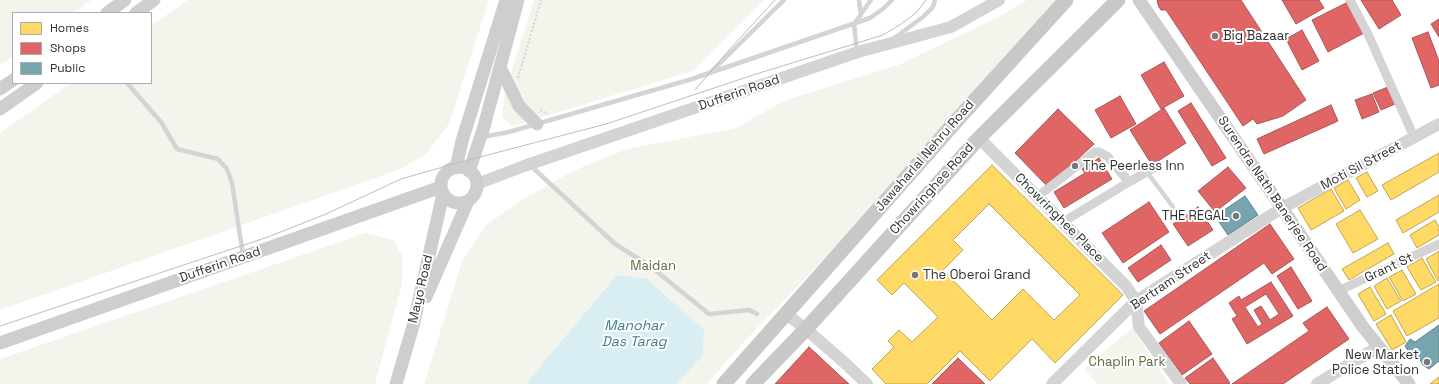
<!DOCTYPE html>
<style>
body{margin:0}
#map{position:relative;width:1439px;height:384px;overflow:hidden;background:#fff;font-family:"Space Grotesk",sans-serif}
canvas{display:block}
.legend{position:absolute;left:12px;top:12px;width:140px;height:72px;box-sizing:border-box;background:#fff;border:1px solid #acacac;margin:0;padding:5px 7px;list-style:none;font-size:12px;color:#303030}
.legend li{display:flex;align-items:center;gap:8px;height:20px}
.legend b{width:20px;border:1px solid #acacac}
</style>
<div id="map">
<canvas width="1439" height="384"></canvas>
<ul class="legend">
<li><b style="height:11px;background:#ffd966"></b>Homes</li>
<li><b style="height:11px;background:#e06666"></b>Shops</li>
<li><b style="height:11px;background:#76a5af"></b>Public</li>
</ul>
</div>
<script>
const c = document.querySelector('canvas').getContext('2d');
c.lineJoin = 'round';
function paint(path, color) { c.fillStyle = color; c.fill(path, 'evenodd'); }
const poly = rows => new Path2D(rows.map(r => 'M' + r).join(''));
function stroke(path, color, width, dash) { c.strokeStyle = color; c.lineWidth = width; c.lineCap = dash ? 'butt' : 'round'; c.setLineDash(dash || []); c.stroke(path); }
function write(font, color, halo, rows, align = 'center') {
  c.font = font + ' "Space Grotesk",sans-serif'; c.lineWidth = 4; c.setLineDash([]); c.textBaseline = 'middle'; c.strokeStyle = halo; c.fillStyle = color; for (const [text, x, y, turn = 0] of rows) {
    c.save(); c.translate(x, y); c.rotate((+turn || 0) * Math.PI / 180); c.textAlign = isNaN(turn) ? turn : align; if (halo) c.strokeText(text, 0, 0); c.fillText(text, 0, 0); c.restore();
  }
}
const green = poly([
 [0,0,91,0,73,13,13,13,13,56,0,65],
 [188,0,489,0,449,124,426,154,401,169,0,310,0,133,71,83,151,83,151,26],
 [534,0,764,0,693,71,513,126,502,117,505,91],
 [1027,0,1073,0,741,345,707,384,424,384,462,261,486,225,525,198,573,171,627,149,736,128,786,100,901,64,998,17],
 [366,233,393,240,403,257,402,284,375,384,0,384,0,359],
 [1132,328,1169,384,1098,384,1084,369]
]);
const water = poly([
 [617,275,647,279,704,330,703,355,676,384,529,384,529,380]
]);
const homes = poly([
 [1439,153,1439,172,1391,200,1382,185,1439,153],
 [992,165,1123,295,1055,363,1032,339,990,381,960,351,927,384,886,384,872,369,894,347,888,341,899,330,912,342,938,317,904,283,892,295,877,280,992,165],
 [989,204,1080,295,1054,320,1023,289,992,320,943,270,963,250,953,240,989,204],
 [1367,172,1378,191,1367,197,1356,178,1367,172],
 [1348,180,1360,200,1346,209,1334,188,1348,180],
 [1331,189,1344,211,1311,230,1298,208,1331,189],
 [1439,195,1439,212,1403,233,1396,220,1439,195],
 [1360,210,1378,239,1353,253,1336,224,1360,210],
 [1435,220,1439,227,1439,235,1417,248,1410,235,1435,220],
 [1388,243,1394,254,1349,280,1342,269,1388,243],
 [1439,251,1439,280,1438,281,1426,259,1439,251],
 [1422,258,1436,282,1421,290,1407,267,1422,258],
 [1402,270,1416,294,1403,301,1389,277,1402,270],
 [1387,278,1401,301,1387,309,1374,286,1387,278],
 [1439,284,1439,318,1407,336,1393,311,1439,284],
 [1370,287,1386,314,1374,321,1358,294,1370,287],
 [1391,315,1406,342,1392,350,1376,324,1391,315],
 [1439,377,1439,384,1430,384,1439,377]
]);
const shops = poly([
 [1158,0,1241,0,1306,100,1283,116,1257,124,1253,119,1243,126,1166,10,1161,10,1159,7,1157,1,1158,0],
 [1282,0,1319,0,1324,8,1296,24,1282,0],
 [1361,0,1392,0,1401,15,1379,29,1361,0],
 [1348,2,1364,33,1328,52,1312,20,1348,2],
 [1439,19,1439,37,1431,24,1439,19],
 [1302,30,1319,61,1302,70,1286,39,1302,30],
 [1428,32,1439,61,1439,85,1431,88,1412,38,1428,32],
 [1164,62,1184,96,1161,109,1141,75,1164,62],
 [1388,87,1395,104,1381,110,1373,93,1388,87],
 [1372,94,1379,112,1362,119,1355,100,1372,94],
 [1120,96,1136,124,1111,138,1095,110,1120,96],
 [1191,103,1226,158,1212,166,1178,111,1191,103],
 [1331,105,1338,121,1264,154,1257,139,1331,105],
 [1164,108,1186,143,1152,165,1130,130,1164,108],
 [1058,109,1094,144,1048,187,1015,153,1058,109],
 [1099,158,1112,179,1064,208,1054,192,1085,173,1082,169,1099,158],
 [1228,167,1246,188,1215,212,1198,191,1228,167],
 [1149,202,1169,232,1123,263,1102,233,1149,202],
 [1198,207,1213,230,1188,246,1173,224,1198,207],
 [1270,224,1294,259,1272,274,1264,263,1160,334,1144,311,1270,224],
 [1161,245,1171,260,1138,282,1128,268,1161,245],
 [1291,267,1312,301,1298,309,1277,276,1291,267],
 [1271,282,1293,316,1247,344,1232,319,1237,316,1229,303,1239,296,1241,300,1271,282],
 [1266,294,1279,314,1270,320,1261,306,1254,310,1262,324,1258,327,1245,307,1266,294],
 [1327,307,1349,339,1283,384,1232,384,1309,331,1303,323,1327,307],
 [1189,321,1212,354,1182,375,1159,343,1189,321],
 [809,347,849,384,775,384,809,347],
 [958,358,985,384,932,384,958,358],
 [1213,358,1230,383,1228,384,1190,384,1185,378,1213,358]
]);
const public = poly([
 [1245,196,1258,215,1228,235,1215,216,1245,196],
 [1439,325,1439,361,1429,369,1423,365,1416,353,1409,352,1405,346,1410,339,1415,342,1439,325]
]);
const path = poly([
 [518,78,541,0],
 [540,110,548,114]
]);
const service = poly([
 [859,0,861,15],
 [893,39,923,17,933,7,935,0],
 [857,51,854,24,871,0],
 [712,71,784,0],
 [127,83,161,122,177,149,218,159,227,169,232,183,243,255],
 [482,137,509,132,692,79,870,18,884,8,892,0],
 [530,165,615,244,650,266,709,314,749,310,757,314],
 [1147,172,1173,207]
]);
const minor = poly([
 [1350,0,1368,34,1414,137],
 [1129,182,1155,167],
 [1037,197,1095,152,1099,152,1107,156,1129,182,1063,222],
 [1338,291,1439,244]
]);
const tertiary = poly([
 [979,138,1126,286,1136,301,1139,327,1181,384],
 [477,184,524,166,858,52,951,27,999,0],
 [786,314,806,329,846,364,867,384],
 [1052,384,1136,301,1282,208,1439,124],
 [1317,384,1378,347]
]);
const secondary = poly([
 [1139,0,1282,208,1363,327,1409,384],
 [107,13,125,0],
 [136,13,154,0],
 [500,67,519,106,537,124],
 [0,89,13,80],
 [0,109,37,83],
 '441 185a18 18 0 1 1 36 0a18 18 0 1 1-36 0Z',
 [456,168,462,141,506,0],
 [469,171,483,130,518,0],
 [426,297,468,201],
 [0,343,441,187],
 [396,384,413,326,443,194]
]);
const primary = poly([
 [724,384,958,119,1066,0],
 [753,384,806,329,979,138,1118,0]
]);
const tram = poly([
 [695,90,729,50,775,0],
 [0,326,268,237,326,214,401,179,457,163,606,124,753,75,883,35,901,24,916,13,926,0]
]);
const markers = [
 [1215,36,4,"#787878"],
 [1075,166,4,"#787878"],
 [1236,216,4,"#787878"],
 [915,275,4,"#787878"],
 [1427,362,4,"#787878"]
];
const poiNames = [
 ["Big Bazaar",1223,36],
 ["The Peerless Inn",1083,166],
 ["THE REGAL",1228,216,"right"],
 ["The Oberoi Grand",923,275],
 ["New Market",1419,355,"right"],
 ["Police Station",1419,370,"right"]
];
const streetNames = [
 ["Dufferin Road",739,93,-19],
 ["Jawaharlal Nehru Road",925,156,-49],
 ["Moti Sil Street",1361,166,-28],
 ["Chowringhee Road",932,189,-48],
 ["Surendra Nath Banerjee Road",1272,194,56],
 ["Chowringhee Place",1059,218,45],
 ["Dufferin Road",220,265,-19],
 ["Grant St",1389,268,-25],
 ["Bertram Street",1171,281,-34],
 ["Mayo Road",421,289,-77]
];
const parkNames = [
 ["Maidan",653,266],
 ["Chaplin Park",1127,362]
];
const waterNames = [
 ["Manohar",634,326],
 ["Das Tarag",634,342]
];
paint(green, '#f3f5ec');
paint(water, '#d9eef2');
paint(homes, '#ffd966');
stroke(homes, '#c1a656', 1);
paint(shops, '#e06666');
stroke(shops, '#ab5656', 1);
paint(public, '#76a5af');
stroke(public, '#618289', 1);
stroke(path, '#d4d4d4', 2, [2, 2]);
stroke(service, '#d4d4d4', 4.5);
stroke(minor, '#d4d4d4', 9);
stroke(tertiary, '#d4d4d4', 12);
stroke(secondary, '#cecece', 13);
stroke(primary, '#c8c8c8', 15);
stroke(tram, '#bcbcbc', 1);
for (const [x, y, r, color] of markers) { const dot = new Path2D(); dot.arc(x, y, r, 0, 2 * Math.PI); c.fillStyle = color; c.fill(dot); stroke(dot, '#fff', 1.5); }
write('13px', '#303030', '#fff', poiNames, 'left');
write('13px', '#303030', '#fff', streetNames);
write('13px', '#5d6d3b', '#fff', parkNames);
write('italic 14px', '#397e8d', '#fff', waterNames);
</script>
